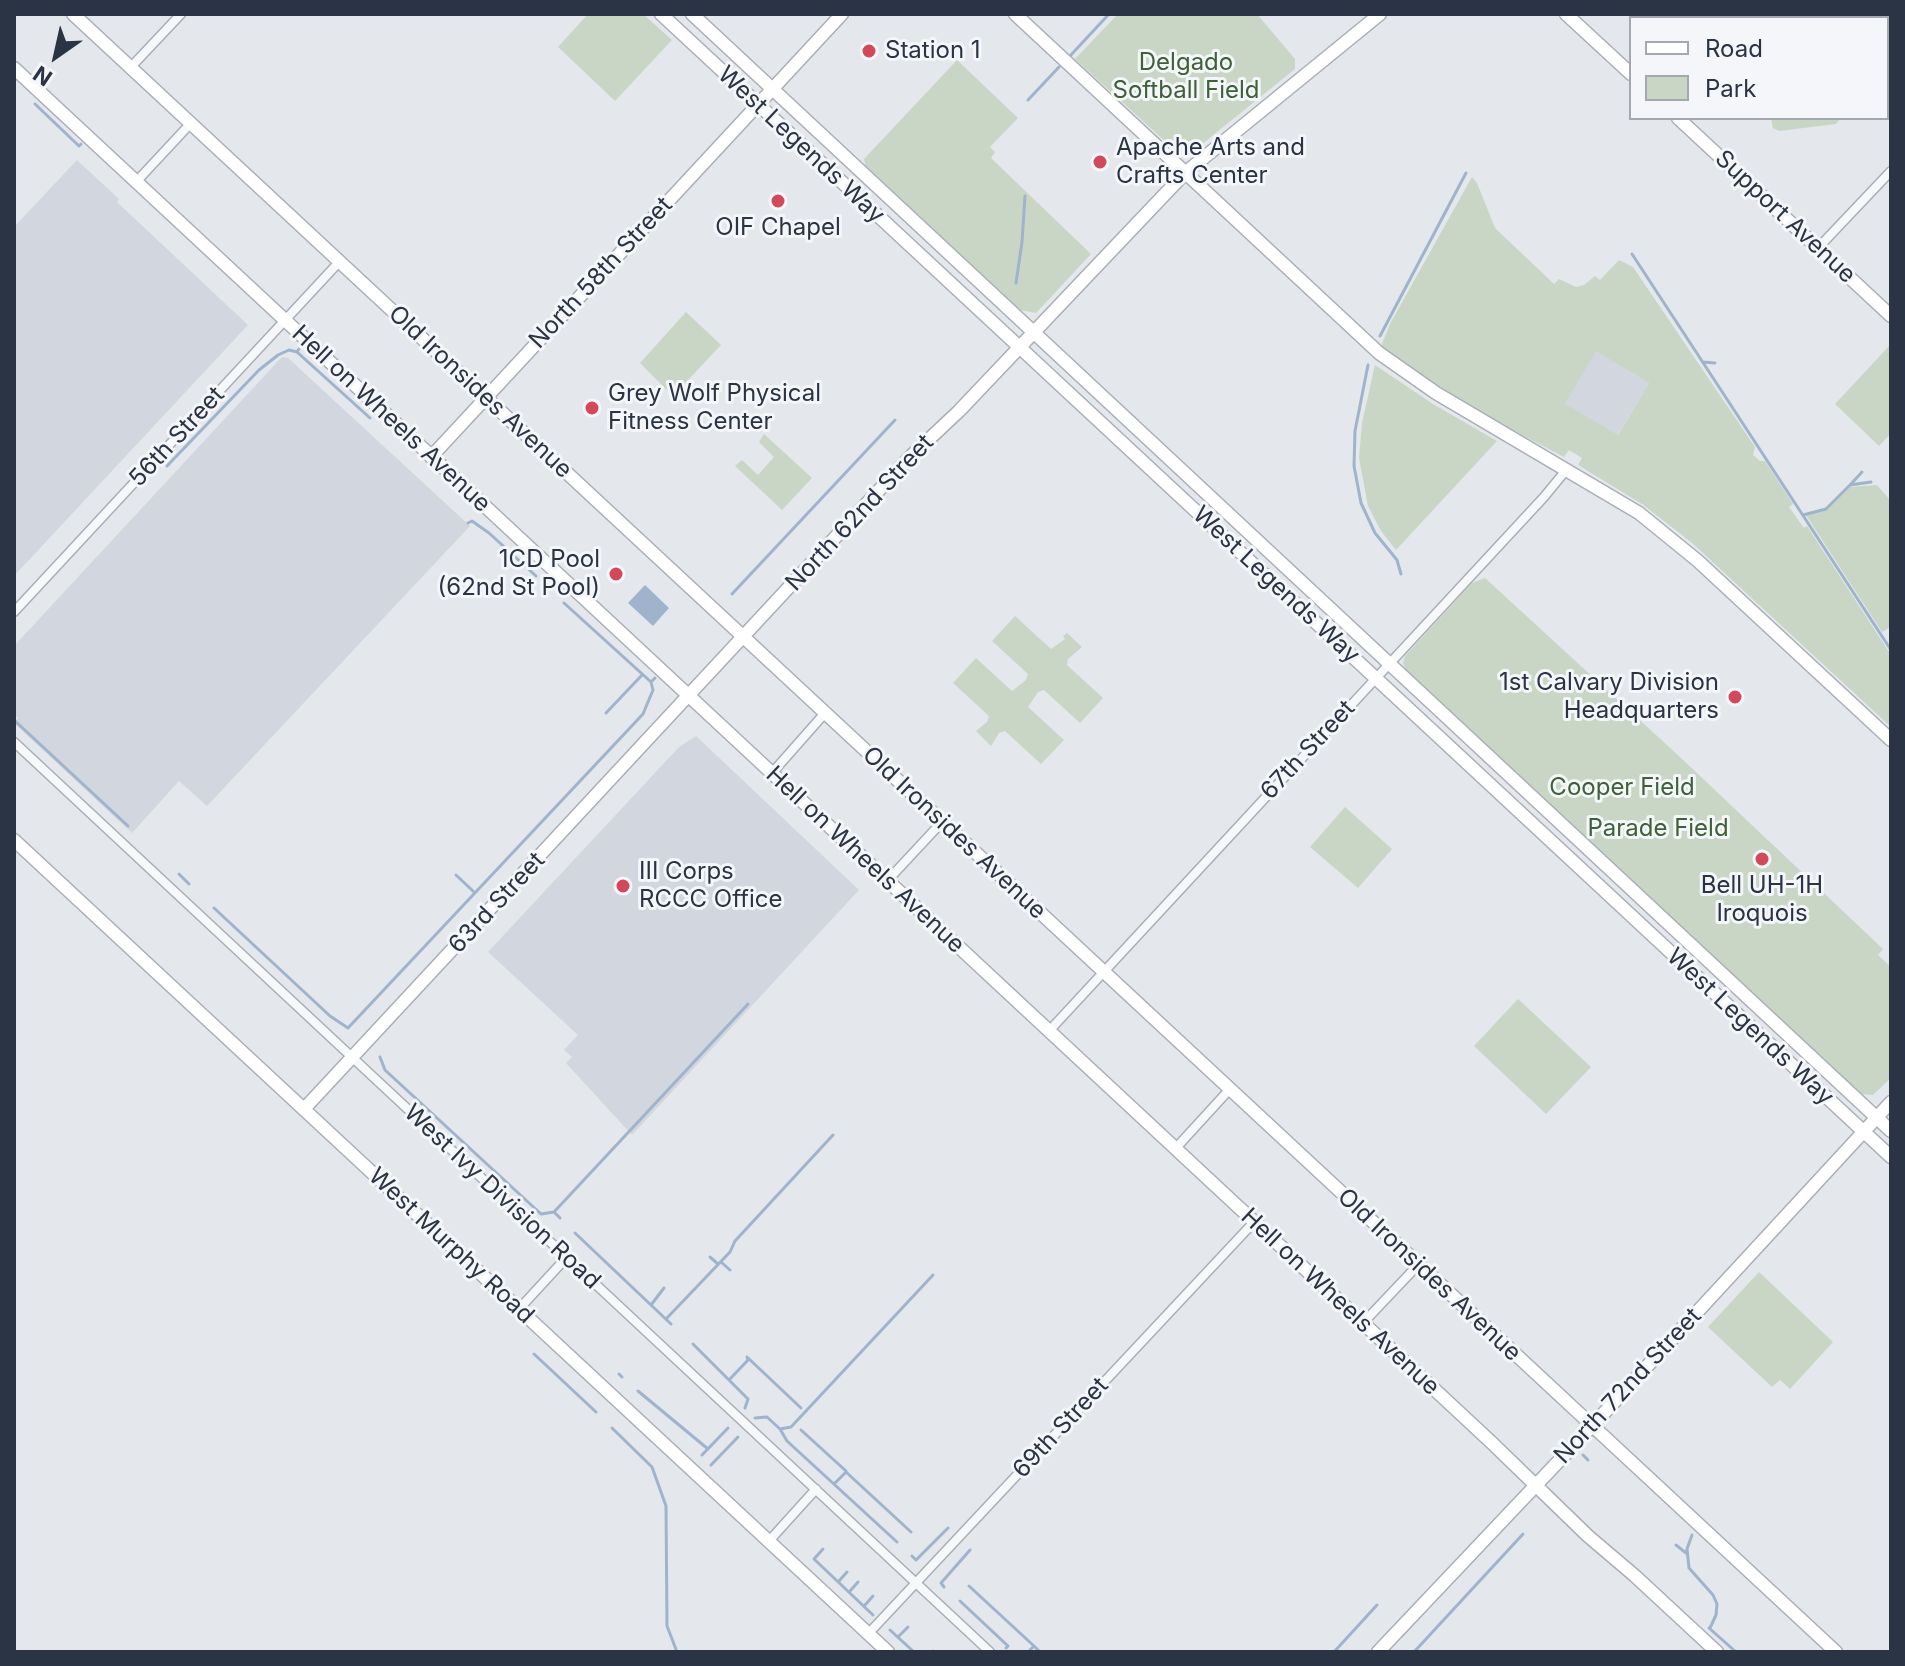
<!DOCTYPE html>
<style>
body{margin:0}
#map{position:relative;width:1905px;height:1666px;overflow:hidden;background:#e4e7ec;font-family:Inter,sans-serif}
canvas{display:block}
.frame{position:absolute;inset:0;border:16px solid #2b3445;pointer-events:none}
.legend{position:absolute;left:1629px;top:16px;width:260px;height:104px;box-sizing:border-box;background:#f4f6f9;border:2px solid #a4a8b1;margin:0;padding:10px 14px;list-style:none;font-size:24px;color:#2b3445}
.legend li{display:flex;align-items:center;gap:16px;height:40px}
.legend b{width:40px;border:2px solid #a4a8b1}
.north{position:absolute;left:16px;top:16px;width:80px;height:80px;-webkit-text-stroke:6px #f4f6f9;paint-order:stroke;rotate:214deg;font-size:22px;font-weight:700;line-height:32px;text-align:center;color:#2b3445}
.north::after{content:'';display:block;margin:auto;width:28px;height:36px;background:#2b3445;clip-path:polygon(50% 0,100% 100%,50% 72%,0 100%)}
</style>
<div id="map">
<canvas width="1905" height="1666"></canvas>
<div class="frame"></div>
<ul class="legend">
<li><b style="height:10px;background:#fff"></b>Road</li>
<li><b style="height:22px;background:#c9d6c5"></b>Park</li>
</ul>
<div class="north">N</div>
</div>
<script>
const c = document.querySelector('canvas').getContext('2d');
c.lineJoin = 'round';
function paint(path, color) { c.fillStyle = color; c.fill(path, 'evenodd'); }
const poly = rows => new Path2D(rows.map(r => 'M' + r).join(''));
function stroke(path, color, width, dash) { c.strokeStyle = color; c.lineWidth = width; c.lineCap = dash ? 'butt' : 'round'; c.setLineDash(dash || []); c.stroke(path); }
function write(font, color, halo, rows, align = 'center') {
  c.font = font + ' Inter,sans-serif'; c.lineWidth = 6; c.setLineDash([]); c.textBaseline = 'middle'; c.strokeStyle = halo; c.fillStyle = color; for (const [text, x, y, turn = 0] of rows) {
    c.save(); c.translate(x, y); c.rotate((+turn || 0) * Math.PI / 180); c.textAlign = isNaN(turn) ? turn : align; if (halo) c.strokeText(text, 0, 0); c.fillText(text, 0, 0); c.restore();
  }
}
const built = poly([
 [77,160,119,199,117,202,248,325,14,576,14,227],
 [1596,350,1649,383,1617,436,1564,404],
 [282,357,288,358,470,526,207,806,179,781,132,833,14,723,18,718,14,714,14,646],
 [696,736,859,890,632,1135,566,1063,572,1057,564,1050,578,1035,488,952,679,747]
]);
const green = poly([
 [588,14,643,14,672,40,615,101,558,47],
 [1118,14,1257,14,1295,59,1295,69,1191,153,1180,155,1075,59],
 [957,60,1018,118,990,147,995,152,991,158,1091,254,1036,313,1020,310,865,165,864,159],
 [1771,118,1841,118,1836,124,1779,131,1773,128],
 [1472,177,1477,183,1495,228,1554,284,1559,279,1576,287,1584,285,1595,276,1600,280,1619,260,1633,267,1755,447,1753,455,1760,461,1765,461,1793,504,1789,507,1804,528,1807,526,1891,655,1891,727,1691,542,1642,504,1578,465,1582,458,1569,450,1564,457,1505,426,1425,378,1381,346,1391,322],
 [1596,351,1649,383,1618,435,1565,404],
 [686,312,721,345,673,396,640,363],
 [1891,344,1891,433,1879,446,1835,404],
 [1375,365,1433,404,1497,441,1396,550,1381,531,1368,506,1359,458,1362,423],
 [764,434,812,478,782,510,735,466,742,460,758,475,774,457,759,442],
 [1877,485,1891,501,1891,627,1882,632,1806,515,1827,510,1850,487],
 [1485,578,1680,757,1883,949,1878,955,1891,967,1891,1078,1873,1095,1861,1094,1407,673,1403,663,1405,656,1472,583],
 [1015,616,1051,649,1065,639,1063,636,1067,633,1082,647,1068,659,1067,665,1103,698,1080,723,1044,690,1038,692,1028,707,1064,740,1041,764,1005,731,999,733,991,746,976,731,987,722,989,716,953,683,976,658,1012,691,1026,680,1028,674,992,641],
 [1345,807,1392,849,1358,888,1310,847],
 [1518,999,1591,1067,1546,1114,1474,1046],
 [1759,1272,1833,1342,1790,1389,1780,1380,1772,1387,1708,1327]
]);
const water = poly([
 [645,585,669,608,653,626,628,603]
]);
const stream = poly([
 [1070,56,1109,14],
 [1028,100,1059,67],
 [35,104,79,146,81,144],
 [1632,254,1891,650],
 [1016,283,1022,242,1025,196],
 [1380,336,1466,173],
 [299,349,297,352,370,418],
 [1703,362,1715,363],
 [1368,365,1355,431,1354,466,1361,503,1375,533,1397,560,1401,574],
 [167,466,259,370,278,355,289,350,297,352],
 [1851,484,1862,472],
 [1803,515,1826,509,1850,485,1871,482],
 [468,523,472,521,489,533,536,576],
 [732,594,895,420],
 [564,603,651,682,655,678],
 [606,713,642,675],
 [14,720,128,826],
 [179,874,189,884],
 [456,875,473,891],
 [214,908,330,1016,348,1028],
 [348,1028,643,714,653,690,651,682],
 [380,1057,385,1070,541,1214,554,1212],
 [560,1218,554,1212,748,1004],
 [575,1233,671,1324],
 [710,1257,718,1264],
 [721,1262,730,1270],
 [651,1305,664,1288],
 [666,1319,730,1252,735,1241,833,1135],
 [693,1344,748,1399,745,1408],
 [534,1354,596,1412],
 [619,1374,622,1377],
 [729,1380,748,1360,747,1357,801,1408],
 [638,1391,708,1449],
 [755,1418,767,1417,780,1429,791,1427,933,1275],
 [612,1428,652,1467,666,1506,667,1626,677,1652],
 [780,1429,787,1441,897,1542],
 [801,1430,846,1471],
 [702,1455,728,1428],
 [1583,1455,1588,1460],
 [711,1465,738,1437],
 [835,1483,846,1472,911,1532],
 [1692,1535,1687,1549,1689,1568,1713,1595,1717,1604,1716,1615,1710,1628],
 [1676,1545,1686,1553],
 [823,1549,814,1559,873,1615],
 [912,1556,916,1560,948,1528],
 [839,1581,847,1572],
 [969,1586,1034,1646],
 [944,1587,941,1583,970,1550],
 [850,1591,858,1582],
 [960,1601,1008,1646,1006,1648],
 [865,1605,873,1596],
 [1709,1628,1736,1652],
 [890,1630,914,1652],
 [898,1637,908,1627],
 [932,1652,933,1651],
 [1028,1652,1034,1646,1040,1652],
 [1334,1652,1377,1605],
 [1414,1652,1523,1534]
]);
const street = poly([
 [131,67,181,14],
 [136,182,191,123],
 [1818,248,1891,171],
 [14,612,340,261],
 [14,742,990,1652],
 [772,773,825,713],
 [887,881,942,822],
 [1049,1031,1544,497,1567,469],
 [1175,1149,1229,1090],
 [519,1309,566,1258],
 [1363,1323,1418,1265],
 [769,1541,816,1489],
 [868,1634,1254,1222]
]);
const secondary = poly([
 [73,14,1836,1652],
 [661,14,1891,1157],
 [692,14,1891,1131],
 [1015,14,1379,353,1436,393,1639,513,1698,561,1891,740],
 [1566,14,1631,74],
 [14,68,1491,1442,1588,1536,1635,1576,1717,1652],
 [1678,118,1891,316],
 [431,457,842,14],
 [14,840,888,1652],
 [304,1109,909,458,959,411,1185,173,1380,14],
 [1378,1652,1592,1426,1891,1102]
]);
const markers = [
 [869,51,8,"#d1495b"],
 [1100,162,8,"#d1495b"],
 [778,201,8,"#d1495b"],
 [592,408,8,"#d1495b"],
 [616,574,8,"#d1495b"],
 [1735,697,8,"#d1495b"],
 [1762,859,8,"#d1495b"],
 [623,886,8,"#d1495b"]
];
const poiNames = [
 ["Station 1",885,51],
 ["Apache Arts and",1116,148],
 ["Crafts Center",1116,176],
 ["OIF Chapel",778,228,"center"],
 ["Grey Wolf Physical",608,394],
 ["Fitness Center",608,422],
 ["1CD Pool",600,560,"right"],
 ["(62nd St Pool)",600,588,"right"],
 ["1st Calvary Division",1719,683,"right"],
 ["Headquarters",1719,711,"right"],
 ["III Corps",639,872],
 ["RCCC Office",639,900],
 ["Bell UH-1H",1762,886,"center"],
 ["Iroquois",1762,914,"center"]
];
const parkNames = [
 ["Delgado",1186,63],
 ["Softball Field",1186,91],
 ["Cooper Field",1622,788],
 ["Parade Field",1658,829]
];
const streetNames = [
 ["West Legends Way",801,145,43],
 ["Support Avenue",1785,217,43],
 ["North 58th Street",601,273,-47],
 ["Old Ironsides Avenue",480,392,43],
 ["Hell on Wheels Avenue",391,419,43],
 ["56th Street",177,437,-47],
 ["North 62nd Street",860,513,-47],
 ["West Legends Way",1276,585,43],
 ["67th Street",1308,750,-47],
 ["Old Ironsides Avenue",954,833,43],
 ["Hell on Wheels Avenue",865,860,43],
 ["63rd Street",497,903,-47],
 ["West Legends Way",1750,1027,43],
 ["West Ivy Division Road",502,1197,43],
 ["West Murphy Road",451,1246,43],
 ["Old Ironsides Avenue",1429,1275,43],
 ["Hell on Wheels Avenue",1340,1302,43],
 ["North 72nd Street",1628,1386,-47],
 ["69th Street",1061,1428,-47]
];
paint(built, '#d2d6de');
paint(green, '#c9d6c5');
paint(water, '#9fb4cc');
stroke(stream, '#9fb4cc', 3);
stroke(street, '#a9aeb7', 11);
stroke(secondary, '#a9aeb7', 15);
stroke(street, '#f7f8fa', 8);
stroke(secondary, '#fff', 12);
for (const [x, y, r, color] of markers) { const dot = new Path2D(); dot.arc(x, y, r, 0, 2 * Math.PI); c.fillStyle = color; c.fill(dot); stroke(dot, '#f4f6f9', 3); }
write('24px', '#2b3445', '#f4f6f9', poiNames, 'left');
write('24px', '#3f6138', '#f4f6f9', parkNames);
write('24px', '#2b3445', '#f4f6f9', streetNames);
</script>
